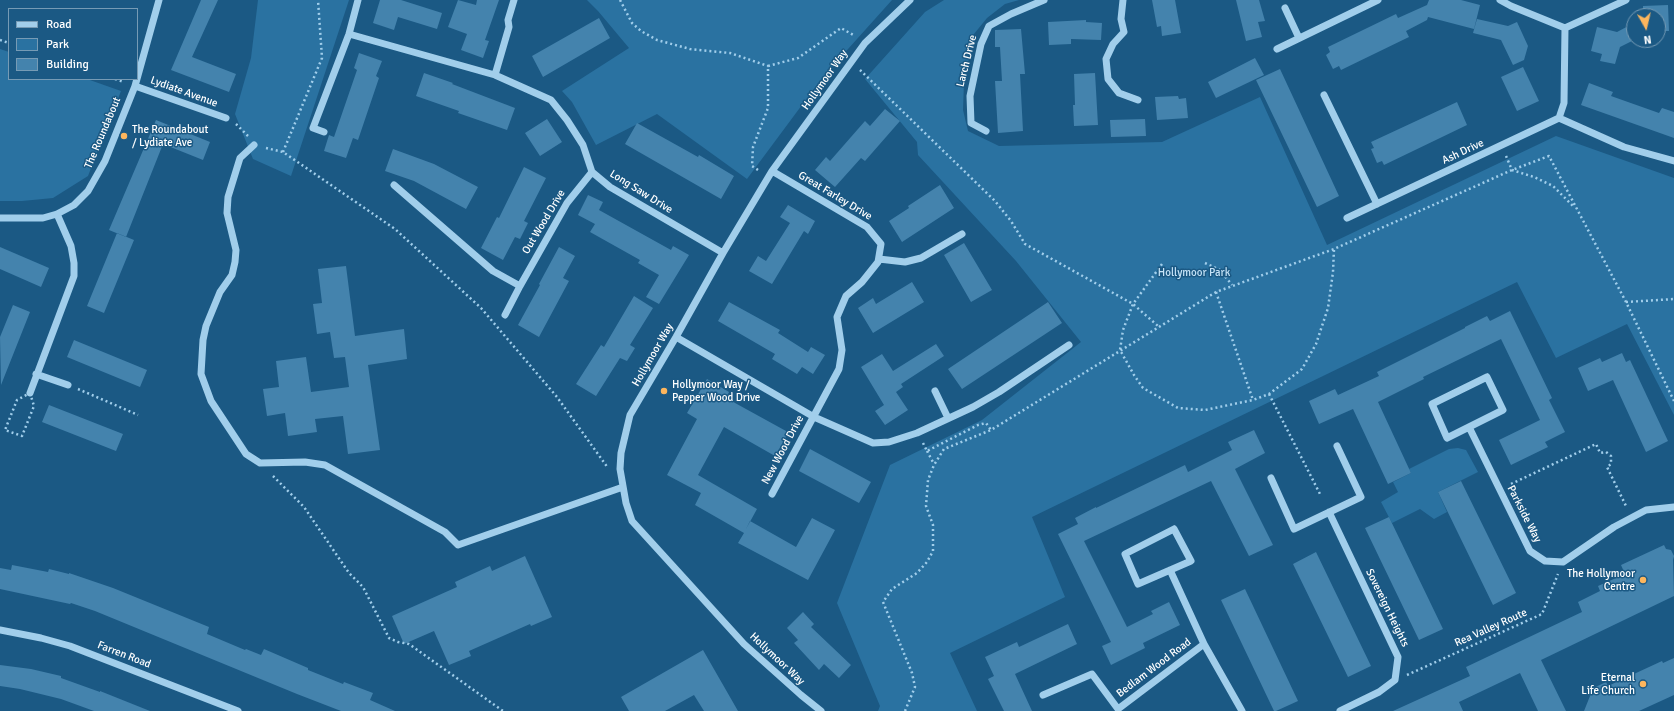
<!DOCTYPE html>
<style>
body{margin:0}
#map{position:relative;width:1674px;height:711px;overflow:hidden;background:#1b5984;font-family:Signika,sans-serif}
canvas{display:block}
.legend{position:absolute;left:8px;top:8px;width:130px;height:72px;box-sizing:border-box;background:#1b5984;border:1px solid #769bb5;margin:0;padding:5px 7px;list-style:none;font-size:12px;color:#fff}
.legend li{display:flex;align-items:center;gap:8px;height:20px}
.legend b{width:20px;border:1px solid #769bb5}
.north{position:absolute;left:1626px;top:8px;width:40px;height:40px;box-sizing:border-box;background:#1b5984;border:1px solid #769bb5;border-radius:50%;rotate:172deg;font-size:11px;font-weight:700;line-height:16px;text-align:center;color:#fff}
.north::after{content:'';display:block;margin:auto;width:14px;height:18px;background:#fdb65d;clip-path:polygon(50% 0,100% 100%,50% 72%,0 100%)}
</style>
<div id="map">
<canvas width="1674" height="711"></canvas>
<ul class="legend">
<li><b style="height:5px;background:#a1ceeb"></b>Road</li>
<li><b style="height:11px;background:#2a72a1"></b>Park</li>
<li><b style="height:11px;background:#4483ad"></b>Building</li>
</ul>
<div class="north">N</div>
</div>
<script>
const c = document.querySelector('canvas').getContext('2d');
c.lineJoin = 'round';
function paint(path, color) { c.fillStyle = color; c.fill(path, 'evenodd'); }
const poly = rows => new Path2D(rows.map(r => 'M' + r).join(''));
function stroke(path, color, width, dash) { c.strokeStyle = color; c.lineWidth = width; c.lineCap = dash ? 'butt' : 'round'; c.setLineDash(dash || []); c.stroke(path); }
function write(font, color, halo, rows, align = 'center') {
  c.font = font + ' Signika,sans-serif'; c.lineWidth = 3; c.setLineDash([]); c.textBaseline = 'middle'; c.strokeStyle = halo; c.fillStyle = color; for (const [text, x, y, turn = 0] of rows) {
    c.save(); c.translate(x, y); c.rotate((+turn || 0) * Math.PI / 180); c.textAlign = isNaN(turn) ? turn : align; if (halo) c.strokeText(text, 0, 0); c.fillText(text, 0, 0); c.restore();
  }
}
const green = poly([
 [258,0,349,0,291,176,253,159,235,114,251,58],
 [587,0,892,0,822,78,747,179,657,114,596,145,572,102,562,91,629,48,598,11],
 [944,0,1019,0,1005,4,987,18,974,34,964,82,963,110,968,131,999,146,1162,142,1260,97,1327,245,1556,136,1674,178,1674,415,1627,324,1556,358,1517,282,1032,517,1065,597,950,653,977,711,878,711,880,706,837,603,890,465,982,420,1081,342,1016,261,918,155,917,142,865,79,925,12],
 [0,49,9,52,9,79,87,79,121,91,88,176,53,198,22,201,0,201],
 [1458,448,1466,450,1478,472,1438,492,1447,512,1434,519,1420,509,1392,523,1381,502,1398,492,1393,482,1411,473,1409,469,1449,449]
]);
const building = poly([
 [201,0,218,0,192,57,236,74,229,92,171,70],
 [380,0,401,0,442,13,437,29,398,17,394,30,373,23],
 [458,0,476,5,477,0,499,0,485,40,489,41,483,58,461,50,467,34,448,27],
 [1152,0,1175,0,1181,33,1162,36,1161,26,1157,27],
 [1236,0,1259,0,1265,21,1258,22,1262,37,1246,41],
 [1429,0,1461,0,1480,5,1474,29,1428,17,1427,20,1406,31,1409,37,1341,70,1339,66,1333,69,1326,55,1330,52,1328,47,1396,14,1398,18,1427,5],
 [1668,5,1669,31,1658,31,1658,16,1643,16,1643,6],
 [599,18,610,38,543,77,532,56],
 [1477,19,1508,26,1517,22,1528,46,1524,60,1513,65,1501,40,1473,33],
 [1086,20,1086,22,1102,23,1101,40,1071,39,1071,44,1049,45,1048,22],
 [1634,23,1634,40,1620,47,1615,64,1600,61,1602,54,1591,51,1597,27,1617,32],
 [1021,29,1025,74,1020,74,1023,131,998,133,995,81,1002,81,1000,47,995,47,995,30],
 [359,53,382,61,376,76,379,78,358,140,353,138,346,158,324,151,329,135,334,137,357,70,354,68],
 [1255,58,1264,75,1216,98,1208,82],
 [1523,67,1539,101,1517,111,1501,77],
 [1280,69,1339,196,1317,207,1256,80],
 [424,73,453,83,452,84,515,108,507,130,458,113,459,111,416,96],
 [1095,73,1098,125,1074,126,1073,105,1075,105,1074,74],
 [1589,83,1613,92,1611,96,1659,113,1662,108,1674,112,1674,138,1581,105],
 [1178,96,1179,99,1186,98,1188,118,1157,120,1155,97],
 [1457,102,1467,125,1384,165,1382,161,1377,163,1371,149,1374,148,1371,142],
 [885,109,900,121,865,161,861,158,835,187,815,170,826,157,830,161,865,121,870,126],
 [547,119,562,142,540,156,525,133],
 [1145,119,1146,136,1111,137,1110,120],
 [156,120,210,142,203,160,163,144,126,237,109,230],
 [637,123,698,157,699,155,734,176,721,199,625,144],
 [393,149,434,164,478,187,466,209,414,181,385,171],
 [524,167,546,178,524,221,528,223,520,239,515,237,503,260,481,248,497,217,499,218],
 [940,185,954,208,902,242,889,221,909,208,908,206],
 [588,195,603,202,599,210,671,250,673,246,689,255,659,304,646,297,659,275,638,263,640,260,590,232,595,224,578,215],
 [788,205,815,221,808,234,804,231,772,284,749,271,758,256,766,261,790,223,780,217],
 [117,233,134,240,104,313,87,306],
 [964,243,992,290,971,302,944,255],
 [0,247,49,268,41,287,0,269],
 [559,247,575,256,563,278,569,281,539,337,518,325,540,285,539,284],
 [346,266,355,336,404,329,407,359,368,365,380,450,348,454,343,416,315,419,317,432,288,436,285,413,267,416,263,389,279,387,276,361,306,357,311,392,349,387,345,357,334,358,330,332,317,334,313,304,322,303,318,269],
 [912,282,924,302,873,333,858,308,873,298,876,304],
 [634,296,653,308,630,345,635,348,627,361,620,358,596,396,576,384,601,345,604,347],
 [729,302,780,330,778,333,808,352,811,347,825,355,813,374,802,367,797,374,772,359,775,354,718,321],
 [1048,302,1062,323,962,389,948,369],
 [13,305,30,312,1,385,0,337],
 [1510,311,1552,398,1549,400,1565,432,1545,442,1548,447,1511,465,1499,440,1540,420,1501,339,1423,377,1424,379,1378,402,1411,473,1388,484,1353,409,1319,424,1309,401,1335,389,1338,395,1379,376,1377,372,1465,328,1465,327,1487,316,1490,321],
 [74,340,147,370,140,387,67,357],
 [936,344,944,356,901,384,903,387,896,392,908,410,885,425,875,411,884,405,861,367,882,354,893,371],
 [1622,353,1626,362,1630,360,1668,441,1646,452,1613,380,1588,391,1578,368,1600,358,1602,362],
 [707,379,729,392,726,398,786,431,786,437,775,456,724,427,698,475,757,509,746,529,750,521,796,547,812,518,835,530,808,580,738,543,744,533,695,505,701,493,667,475,697,419,687,413],
 [49,405,123,434,116,451,42,422],
 [1254,430,1265,453,1235,469,1273,545,1249,556,1211,481,1084,541,1127,627,1153,614,1151,611,1169,602,1180,625,1143,643,1145,648,1111,665,1102,646,1111,642,1058,534,1078,524,1075,518,1096,507,1096,508,1185,465,1188,472,1232,450,1228,442],
 [810,449,871,482,859,503,799,471],
 [1461,481,1516,593,1493,605,1438,492],
 [1389,517,1443,629,1419,640,1365,528],
 [1664,545,1666,549,1671,550,1674,556,1673,560,1674,596,1541,660,1566,711,1538,711,1520,673,1459,702,1463,711,1393,711,1470,676,1466,667,1582,612,1578,602,1600,591,1598,586,1625,574,1621,565],
 [1316,552,1371,666,1348,677,1293,564],
 [525,556,552,617,531,626,530,624,469,651,471,656,449,665,434,631,404,644,392,616,457,587,455,582,490,566,492,571],
 [12,565,48,572,49,569,69,574,69,573,113,588,209,627,207,634,245,650,246,649,261,655,264,649,308,668,308,670,343,684,344,682,373,693,370,700,395,711,341,711,297,694,95,611,71,603,70,604,0,589,0,568,11,570],
 [1245,589,1298,701,1276,711,1274,711,1221,600],
 [803,612,814,624,811,627,851,665,839,678,824,664,819,670,794,643,798,640,787,628],
 [1068,624,1077,644,1015,674,1032,711,1004,711,988,679,994,676,985,657,1017,642,1019,647],
 [703,650,738,711,704,711,694,695,665,711,629,711,621,697],
 [1674,658,1674,695,1639,711,1584,711,1590,696,1587,691,1606,682,1608,686,1662,661,1663,663],
 [0,665,31,669,61,676,61,678,100,692,100,691,150,711,94,711,61,699,20,689,0,686]
]);
const path = poly([
 [620,0,632,23,641,31,657,40,690,49,730,53,768,66],
 [0,40,9,43],
 [860,70,995,201,1011,221,1025,244,1133,304,1158,326],
 [115,79,124,82],
 [236,124,248,136],
 [266,148,283,152,395,229,481,308,557,397,608,468],
 [283,152,322,58,318,0],
 [1506,156,1512,170,1534,177,1553,186,1574,207],
 [758,170,752,166,753,147,768,108,768,66,798,58,841,28,855,36],
 [1205,263,1220,270,1232,285],
 [1162,264,1133,304,1123,330,1120,350,1134,375,1143,388,1178,408,1205,410,1253,400,1269,394,1302,369,1316,344,1328,308,1333,272,1334,249],
 [1216,292,1253,400],
 [1626,302,1674,299],
 [78,389,138,415],
 [30,393,34,406,22,436,5,430,17,400,30,393],
 [1269,394,1320,494],
 [923,443,927,451,978,425,986,423,991,430],
 [927,451,934,464],
 [273,476,304,507,349,573,363,587,389,638,398,642,409,644,503,711],
 [1511,484,1596,444,1600,453,1606,452,1611,456,1611,464,1607,467,1626,506],
 [1407,675,1542,614,1558,574],
 [905,711,915,687,912,673,883,602,892,589,917,573,927,562,933,551,933,525,926,506,928,480,934,465,944,449,991,430,1216,292,1334,249,1512,170,1549,156,1626,302,1674,401]
]);
const minor = poly([
 [1123,0,1121,19,1124,32,1113,44,1106,59,1108,79,1119,93,1138,100],
 [1500,0,1511,6,1565,28,1626,0],
 [1285,8,1299,38],
 [349,34,495,75,551,100,567,120,583,145,592,172,610,187,723,253],
 [1277,49,1378,0],
 [495,75,509,27,508,20,514,0],
 [135,86,226,118],
 [1324,95,1377,204],
 [1559,118,1624,147,1674,161],
 [986,131,971,123,970,96,981,44,989,26,1011,14,1044,0],
 [324,132,313,128,349,34,358,0],
 [254,145,240,158,228,197,227,213,236,250,235,262,232,275,220,292,206,326,203,340,201,374,211,401,246,454,260,463,305,462,325,465,445,532,458,545,623,487],
 [772,171,867,227,881,244,878,262,862,282,846,296,837,317,842,350,839,369,772,494],
 [394,185,493,271,520,286],
 [0,218,43,218,57,214,74,205,88,191,105,161,135,86,159,0],
 [1347,218,1559,118,1564,103,1565,28],
 [879,259,905,262,921,258,962,234],
 [505,315,520,286,567,203,592,172],
 [676,337,814,417,873,443,889,442,917,433,973,407,999,392,1069,345],
 [36,374,68,385],
 [1487,377,1503,410,1447,438,1432,404,1487,377],
 [935,391,948,418],
 [30,393,74,276,74,263,71,246,57,214],
 [1469,427,1530,551,1545,561,1563,562,1614,527,1646,510,1674,507],
 [1271,478,1294,529,1361,497,1337,446],
 [1329,512,1398,657,1395,680,1379,692,1340,711],
 [1174,529,1191,561,1138,584,1125,554,1174,529],
 [1170,570,1204,644,1242,711],
 [0,630,41,638,70,646,238,711],
 [1043,695,1092,674,1118,709,1204,644],
 [821,711,801,695,744,644,632,521,626,503,620,469,621,453,630,415,676,337,723,253,772,171,865,43,910,0]
]);
const markers = [
 [124,136,4,"#fdb65d"],
 [664,391,4,"#fdb65d"],
 [1643,580,4,"#fdb65d"],
 [1643,684,4,"#fdb65d"]
];
const streetNames = [
 ["Larch Drive",967,61,-76],
 ["Hollymoor Way",825,80,-55],
 ["Lydiate Avenue",184,92,20],
 ["The Roundabout",103,133,-67],
 ["Ash Drive",1463,152,-25],
 ["Long Saw Drive",641,192,32],
 ["Great Farley Drive",835,196,31],
 ["Out Wood Drive",544,222,-59],
 ["Hollymoor Way",653,355,-60],
 ["New Wood Drive",783,450,-62],
 ["Parkside Way",1524,514,63],
 ["Sovereign Heights",1387,608,64],
 ["Rea Valley Route",1491,628,-24],
 ["Farren Road",124,655,21],
 ["Hollymoor Way",777,659,43],
 ["Bedlam Wood Road",1154,668,-37]
];
const poiNames = [
 ["The Roundabout",132,130],
 ["/ Lydiate Ave",132,143],
 ["Hollymoor Way /",672,385],
 ["Pepper Wood Drive",672,398],
 ["The Hollymoor",1635,574,"right"],
 ["Centre",1635,587,"right"],
 ["Eternal",1635,678,"right"],
 ["Life Church",1635,691,"right"]
];
const parkNames = [
 ["Hollymoor Park",1194,273]
];
paint(green, '#2a72a1');
paint(building, '#4483ad');
stroke(path, '#a1ceeb', 2.5, [2, 3]);
stroke(minor, '#a1ceeb', 7);
for (const [x, y, r, color] of markers) { const dot = new Path2D(); dot.arc(x, y, r, 0, 2 * Math.PI); c.fillStyle = color; c.fill(dot); stroke(dot, '#1b5984', 1.5); }
write('11px', '#fff', '#1b5984', streetNames);
write('11px', '#fff', '#1b5984', poiNames, 'left');
write('11px', '#c6e4f8', '#1b5984', parkNames);
</script>
